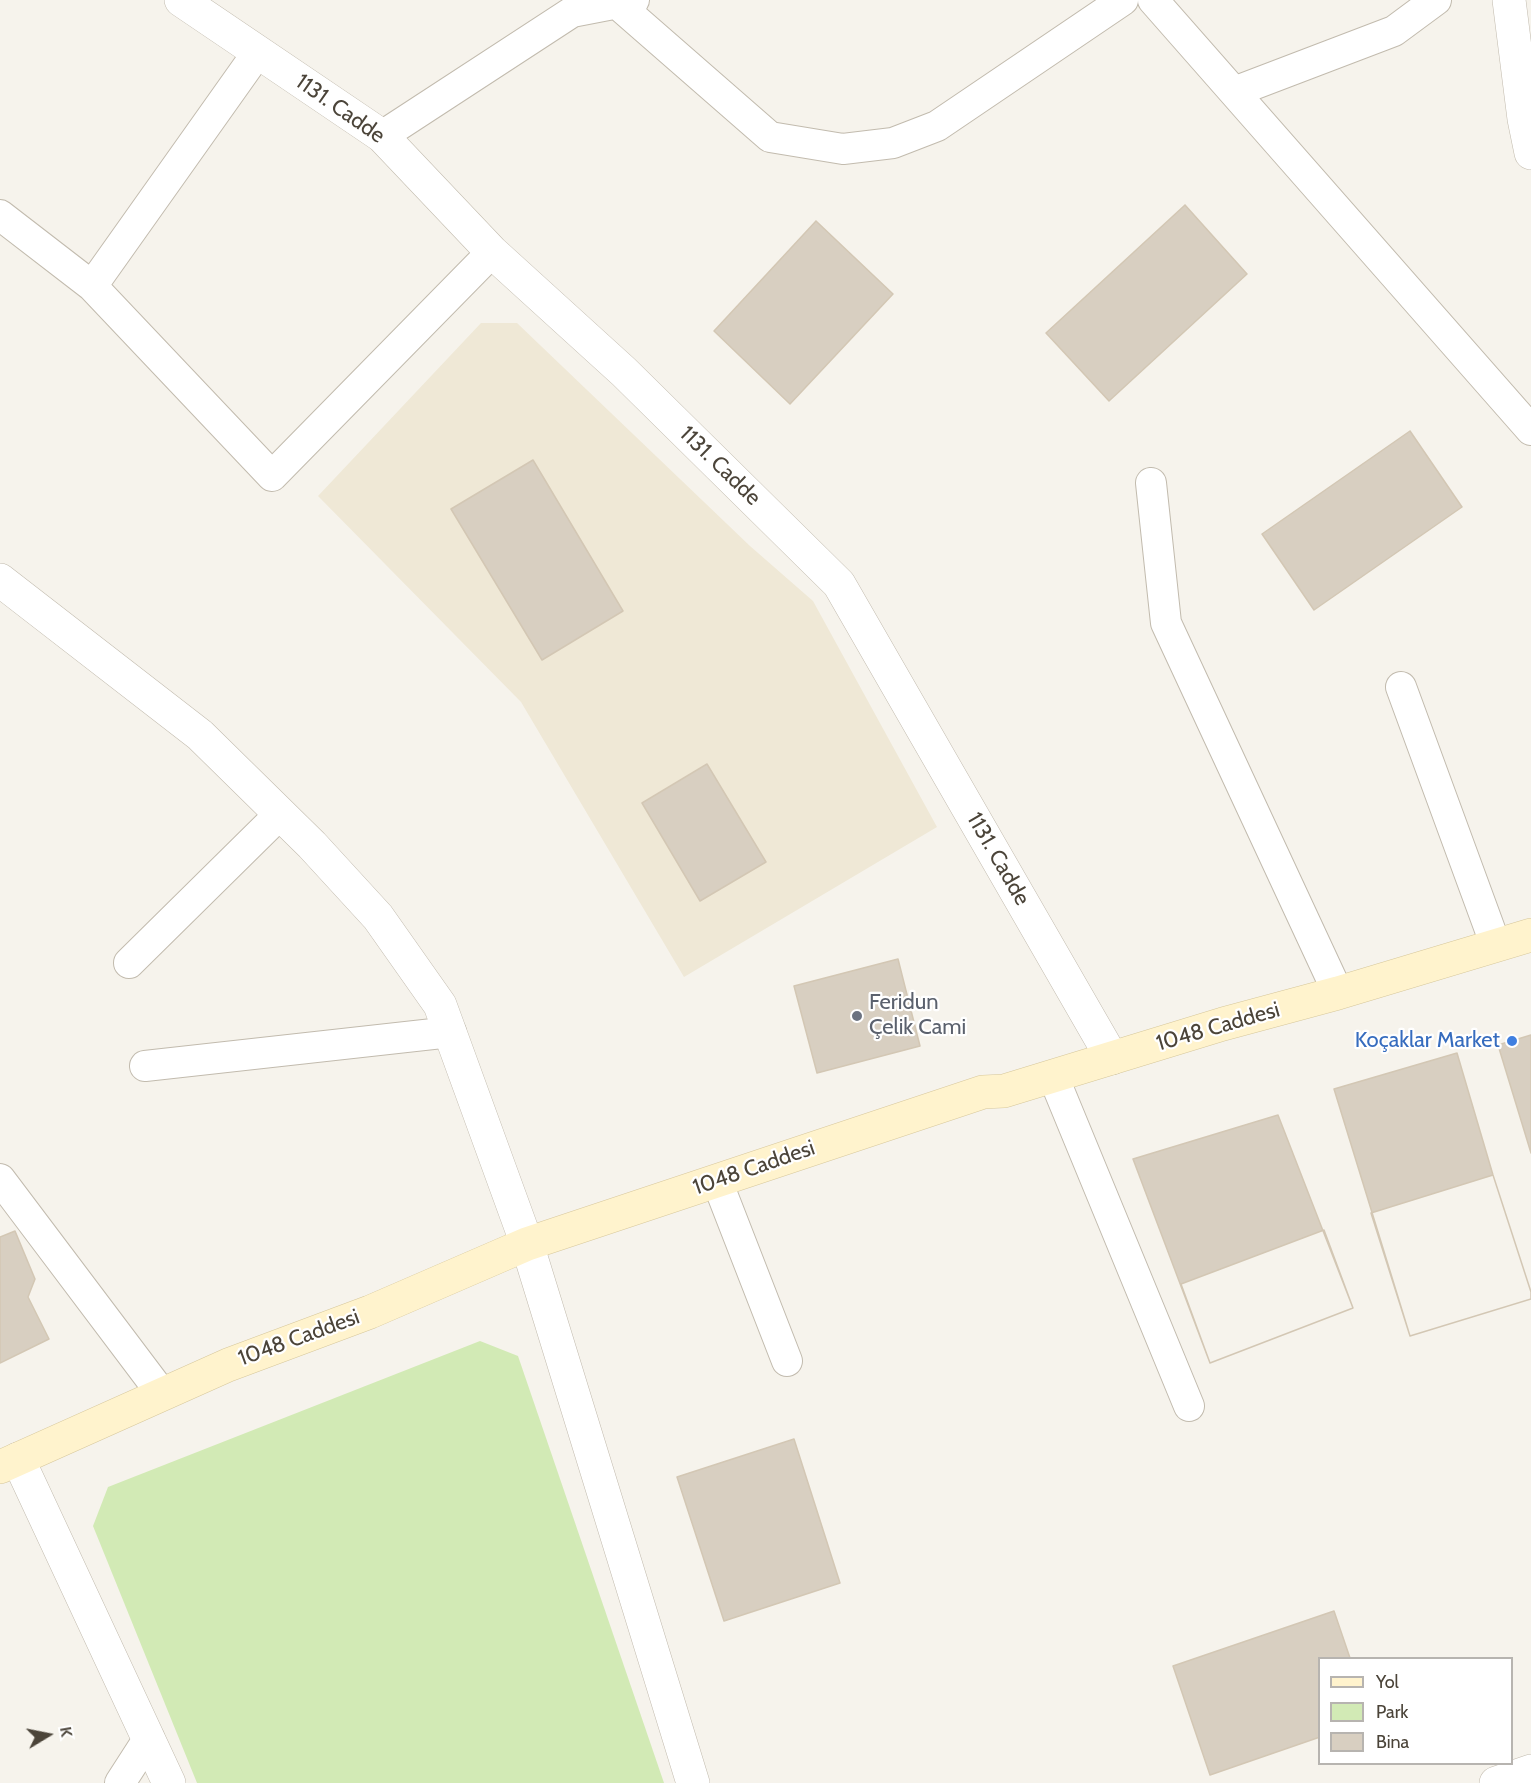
<!DOCTYPE html>
<meta charset="utf-8">
<style>
body{margin:0}
#map{position:relative;width:1531px;height:1783px;overflow:hidden;background:#f6f3ec;font-family:Cabin,sans-serif}
canvas{display:block}
.legend{position:absolute;left:1318px;top:1657px;width:195px;height:108px;box-sizing:border-box;background:#fff;border:2px solid #b7b4b0;margin:0;padding:8px 10px;list-style:none;font-size:18px;color:#4b4439}
.legend li{display:flex;align-items:center;gap:12px;height:30px}
.legend b{width:30px;border:2px solid #b7b4b0}
.north{position:absolute;left:18px;top:1705px;width:60px;height:60px;-webkit-text-stroke:4px #fff;paint-order:stroke;rotate:80deg;font-size:16px;font-weight:700;line-height:24px;text-align:center;color:#4b4439}
.north::after{content:'';display:block;margin:auto;width:21px;height:27px;background:#4b4439;clip-path:polygon(50% 0,100% 100%,50% 72%,0 100%)}
</style>
<div id="map">
<canvas width="1531" height="1783"></canvas>
<ul class="legend">
<li><b style="height:8px;background:#fff3cd"></b>Yol</li>
<li><b style="height:16px;background:#d2eab5"></b>Park</li>
<li><b style="height:16px;background:#d8cfc1"></b>Bina</li>
</ul>
<div class="north">K</div>
</div>
<script>
const c = document.querySelector('canvas').getContext('2d');
c.lineJoin = 'round';
function paint(path, color) { c.fillStyle = color; c.fill(path, 'evenodd'); }
const poly = rows => new Path2D(rows.map(r => 'M' + r).join(''));
function stroke(path, color, width, dash) { c.strokeStyle = color; c.lineWidth = width; c.lineCap = dash ? 'butt' : 'round'; c.setLineDash(dash || []); c.stroke(path); }
function write(font, color, halo, rows, align = 'center') {
  c.font = font + ' Cabin,sans-serif'; c.lineWidth = 4.5; c.setLineDash([]); c.textBaseline = 'middle'; c.strokeStyle = halo; c.fillStyle = color; for (const [text, x, y, turn = 0] of rows) {
    c.save(); c.translate(x, y); c.rotate((+turn || 0) * Math.PI / 180); c.textAlign = isNaN(turn) ? turn : align; if (halo) c.strokeText(text, 0, 0); c.fillText(text, 0, 0); c.restore();
  }
}
const education = poly([
 [481,323,517,323,750,546,813,601,937,827,684,977,521,702,318,496]
]);
const green = poly([
 [480,1341,518,1356,664,1783,197,1783,93,1526,108,1487]
]);
const building = poly([
 [1185,205,1247,274,1109,401,1046,333,1185,205],
 [816,221,893,294,790,404,714,331,816,221],
 [1410,431,1462,507,1314,610,1262,534,1410,431],
 [533,460,623,611,542,660,451,509,533,460],
 [707,764,766,862,700,901,642,803,707,764],
 [898,959,920,1046,817,1073,794,986,898,959],
 [1531,1035,1531,1153,1498,1045,1531,1035],
 [1457,1053,1493,1175,1531,1292,1531,1299,1410,1336,1334,1089,1457,1053],
 [1278,1115,1353,1308,1210,1363,1133,1159,1278,1115],
 [1493,1175,1531,1292,1531,1299,1410,1336,1371,1213,1493,1175],
 [1324,1230,1353,1308,1210,1363,1181,1284,1324,1230],
 [15,1231,35,1279,28,1297,49,1339,0,1363,0,1237,15,1231],
 [794,1439,840,1583,724,1621,677,1477,794,1439],
 [1334,1611,1350,1658,1320,1658,1320,1737,1210,1775,1173,1666,1334,1611]
]);
const minor = poly([
 [613,0,770,137,843,149,893,143,937,126,1123,0],
 [1153,0,1531,430],
 [1234,92,1394,31,1436,0],
 [382,136,572,12,634,0],
 [0,215,92,286,272,476,492,252],
 [92,286,258,52],
 [1151,483,1166,623,1338,993],
 [1401,687,1496,946],
 [129,963,280,814],
 [145,1066,451,1032],
 [1053,1076,1189,1406],
 [0,1179,162,1394],
 [717,1181,787,1361],
 [120,1783,149,1738]
]);
const tertiary = poly([
 [181,0,382,136,492,252,624,372,839,584,1112,1058],
 [1509,0,1524,119,1531,153],
 [0,580,200,735,312,845,378,917,440,1005,527,1244,693,1783],
 [18,1459,169,1783],
 [1496,1783,1531,1771]
]);
const secondary = poly([
 [0,1467,228,1365,370,1312,527,1244,983,1092,1004,1091,1223,1024,1338,993,1531,935]
]);
const markers = [
 [857,1016,6,"#6b7280"],
 [1512,1041,6,"#3f7fe0"]
];
const streetNames = [
 ["1131. Cadde",340,109,35],
 ["1131. Cadde",720,466,44],
 ["1131. Cadde",998,859,60],
 ["1048 Caddesi",1218,1027,-16],
 ["1048 Caddesi",754,1168,-19],
 ["1048 Caddesi",299,1338,-20]
];
const worshipNames = [
 ["Feridun",869,1003],
 ["Çelik Cami",869,1028]
];
const shopNames = [
 ["Koçaklar Market",1500,1041]
];
paint(education, '#efe8d6');
paint(green, '#d2eab5');
paint(building, '#d8cfc1');
stroke(building, '#d3c7b4', 1.5);
stroke(minor, '#c2bbae', 32);
stroke(tertiary, '#c2bbae', 34);
stroke(secondary, '#d6c79b', 34);
stroke(minor, '#fff', 30);
stroke(tertiary, '#fff', 33);
stroke(secondary, '#fff3cd', 33);
for (const [x, y, r, color] of markers) { const dot = new Path2D(); dot.arc(x, y, r, 0, 2 * Math.PI); c.fillStyle = color; c.fill(dot); stroke(dot, '#fff', 2); }
write('22px', '#4b4439', '#fff', streetNames);
write('22px', '#5b616d', '#fff', worshipNames, 'left');
write('22px', '#366cbe', '#fff', shopNames, 'right');
</script>
